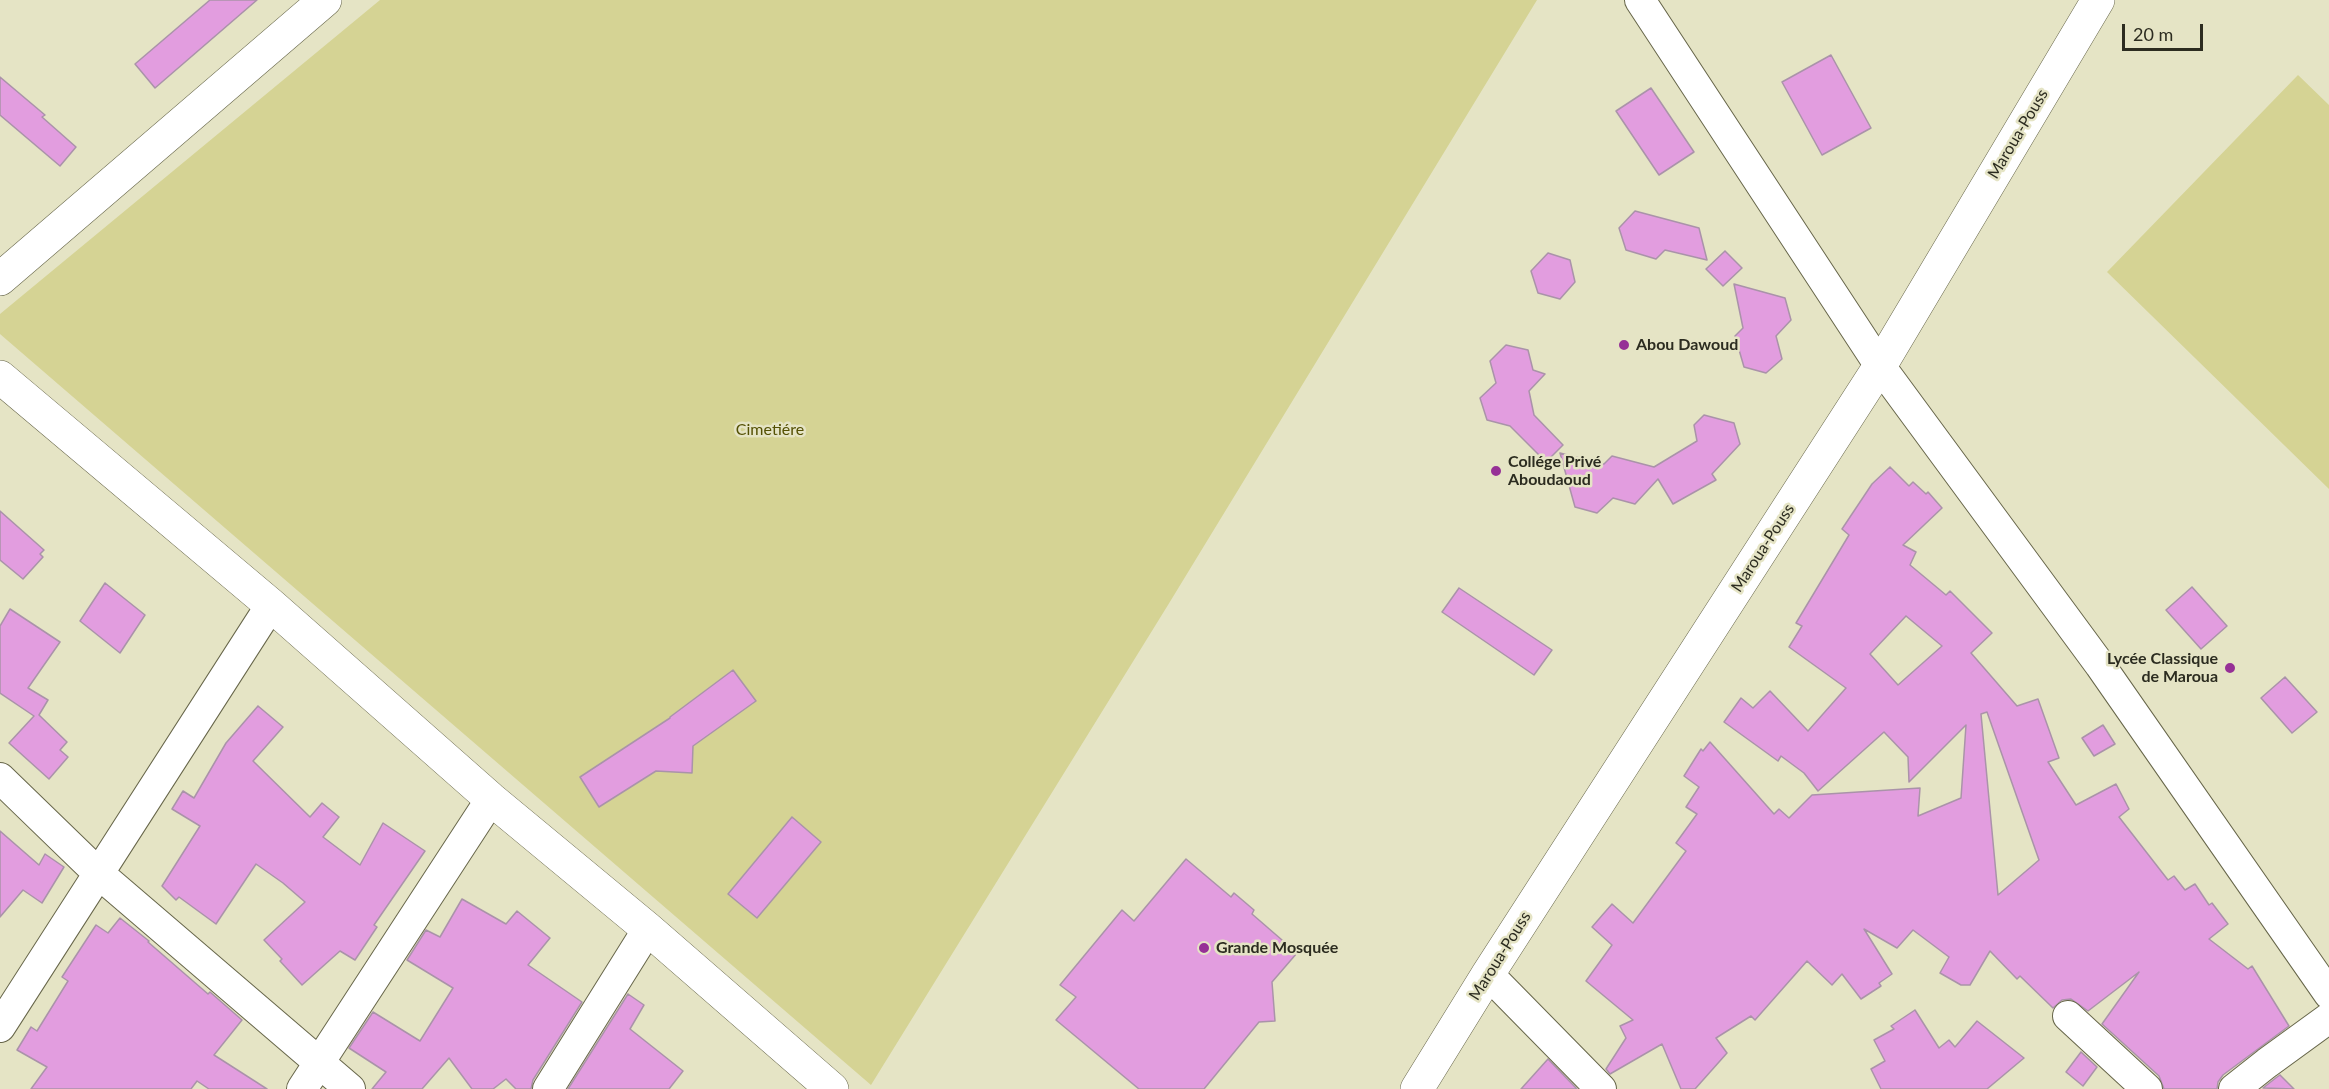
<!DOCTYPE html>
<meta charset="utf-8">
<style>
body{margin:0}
#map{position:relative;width:2329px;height:1089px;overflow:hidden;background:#e5e4c5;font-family:Lato,sans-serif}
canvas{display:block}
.scale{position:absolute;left:2122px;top:24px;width:81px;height:27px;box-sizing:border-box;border:3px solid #2c2c20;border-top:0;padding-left:8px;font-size:18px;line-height:21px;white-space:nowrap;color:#2c2c20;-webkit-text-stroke:4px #e5e4c5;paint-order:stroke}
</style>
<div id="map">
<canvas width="2329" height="1089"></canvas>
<div class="scale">20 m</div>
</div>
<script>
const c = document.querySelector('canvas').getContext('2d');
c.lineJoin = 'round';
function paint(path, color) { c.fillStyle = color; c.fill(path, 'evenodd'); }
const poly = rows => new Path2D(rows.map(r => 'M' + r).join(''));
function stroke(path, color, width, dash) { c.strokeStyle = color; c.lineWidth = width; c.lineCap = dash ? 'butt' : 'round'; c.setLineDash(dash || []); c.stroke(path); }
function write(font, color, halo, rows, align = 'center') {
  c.font = font + ' Lato,sans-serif'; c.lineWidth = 5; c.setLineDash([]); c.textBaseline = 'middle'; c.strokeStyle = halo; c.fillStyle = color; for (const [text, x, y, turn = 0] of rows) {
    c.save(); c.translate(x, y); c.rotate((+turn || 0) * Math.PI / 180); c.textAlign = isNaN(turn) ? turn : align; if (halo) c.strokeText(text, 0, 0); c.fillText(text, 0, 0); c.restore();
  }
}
const green = poly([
 [380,0,1537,0,1168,605,871,1085,0,334,0,314],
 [2298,75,2329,105,2329,489,2107,272]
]);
const building = poly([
 [210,0,257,0,155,88,135,64,210,0],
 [1831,55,1871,128,1822,155,1782,82,1831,55],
 [0,77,45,115,42,117,76,147,60,166,0,115,0,77],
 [1651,88,1694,152,1659,175,1616,111,1651,88],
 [1635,211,1699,228,1707,260,1665,250,1656,259,1626,250,1619,228,1635,211],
 [1725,251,1742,268,1723,286,1706,269,1725,251],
 [1548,253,1570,260,1575,282,1560,299,1538,293,1531,271,1548,253],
 [1734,284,1785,298,1791,320,1776,336,1782,359,1766,373,1744,367,1735,336,1743,328,1734,284],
 [1506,345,1528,350,1533,370,1545,374,1529,391,1534,415,1563,445,1546,462,1510,426,1487,420,1480,398,1496,383,1490,361,1506,345],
 [1704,415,1734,423,1740,444,1712,474,1716,480,1673,504,1658,479,1635,504,1613,498,1597,513,1575,507,1560,453,1604,464,1612,456,1654,467,1697,441,1694,425,1704,415],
 [1890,467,1909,486,1913,482,1926,494,1928,492,1942,508,1903,545,1916,552,1910,565,1946,595,1950,591,1992,633,1971,653,2017,706,2038,699,2059,758,2048,762,2076,805,2116,784,2129,809,2119,817,2168,880,2174,876,2185,890,2195,884,2209,905,2212,903,2228,924,2209,939,2248,969,2252,966,2289,1026,2223,1075,2218,1082,2217,1089,2164,1089,2159,1076,2102,1024,2139,972,2088,1011,2071,999,2062,1000,2053,1008,2020,976,2017,979,1990,951,1970,985,1961,985,1940,973,1949,957,1913,930,1897,948,1864,929,1892,974,1879,983,1881,986,1861,999,1842,974,1832,985,1807,961,1755,1020,1751,1016,1716,1038,1727,1053,1695,1089,1681,1089,1662,1044,1610,1074,1606,1069,1626,1038,1620,1026,1633,1020,1586,981,1612,945,1592,927,1612,904,1633,923,1686,851,1676,843,1697,814,1686,807,1699,787,1684,776,1701,749,1703,751,1710,742,1774,814,1779,809,1789,818,1812,795,1920,788,1918,816,1961,798,1966,725,1909,782,1908,757,1884,732,1818,791,1804,773,1781,756,1778,761,1724,722,1741,698,1753,708,1770,691,1808,731,1846,688,1789,647,1802,626,1796,623,1849,535,1842,529,1872,484,1890,467],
 [1906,616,1942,646,1898,685,1870,654,1906,616],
 [1987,712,2039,860,1998,895,1981,714,1987,712],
 [0,511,44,550,40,554,43,557,23,579,0,560,0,511],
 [105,583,145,615,120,653,80,621,105,583],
 [2192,587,2227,626,2201,649,2166,610,2192,587],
 [1459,588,1552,650,1534,675,1442,612,1459,588],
 [10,609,60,642,28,688,48,700,39,715,67,742,60,750,68,757,49,779,9,743,34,716,0,693,0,626,10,609],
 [733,670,756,701,693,746,692,773,656,771,599,807,580,777,670,718,670,717,733,670],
 [2285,677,2317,712,2292,733,2261,698,2285,677],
 [258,706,283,727,253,761,310,817,322,803,339,817,323,837,360,865,383,823,425,851,374,925,377,927,355,960,340,951,302,985,280,961,282,959,264,940,305,902,283,883,256,864,216,924,179,897,176,900,162,886,200,826,172,809,183,791,194,798,226,743,258,706],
 [2103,725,2115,744,2094,756,2082,738,2103,725],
 [792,817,821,842,757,918,728,894,792,817],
 [0,831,39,865,45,854,64,867,42,903,23,890,0,917,0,831],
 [1186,859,1231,897,1234,893,1254,910,1252,914,1297,953,1272,982,1275,1021,1259,1022,1204,1089,1139,1089,1056,1020,1076,997,1060,985,1122,910,1134,921,1186,859],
 [462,899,506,924,517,911,550,938,528,965,582,1002,533,1080,531,1089,516,1089,506,1079,493,1089,472,1089,449,1058,422,1089,372,1089,386,1072,349,1048,373,1012,420,1041,453,988,407,960,426,930,440,937,462,899],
 [120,918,149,941,148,942,208,994,210,992,242,1020,214,1055,267,1089,209,1089,197,1081,191,1089,31,1089,47,1067,17,1050,31,1027,37,1031,68,981,62,977,96,925,108,933,120,918],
 [628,994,644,1005,630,1029,683,1071,669,1089,568,1089,628,994],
 [1915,1010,1939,1048,1949,1040,1955,1047,1977,1021,2024,1058,1987,1089,1881,1089,1871,1069,1885,1061,1874,1040,1894,1029,1891,1026,1915,1010],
 [2081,1052,2097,1067,2083,1086,2066,1072,2081,1052],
 [1548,1059,1577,1089,1521,1089,1548,1059],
 [2280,1075,2294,1089,2263,1088,2277,1077,2280,1075]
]);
const minor = poly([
 [1640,0,1880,366,2100,665,2329,994],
 [0,778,98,873,350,1089],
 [1488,974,1601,1089],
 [2068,1016,2147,1089],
 [0,1027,271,605],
 [302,1089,491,799],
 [548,1089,648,929],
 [2234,1089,2267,1063,2329,1018]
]);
const major = poly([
 [0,279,325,0],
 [0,377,271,605,491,799,648,929,832,1089],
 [1417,1089,1488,974,1880,366,2098,0]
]);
const markers = [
 [1624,345,6,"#963096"],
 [1496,471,6,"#963096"],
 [2230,668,6,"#963096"],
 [1204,948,6,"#963096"]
];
const streetNames = [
 ["Maroua-Pouss",2018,134,-59],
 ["Maroua-Pouss",1763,548,-57],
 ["Maroua-Pouss",1500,956,-58]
];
const poiNames = [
 ["Abou Dawoud",1636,345],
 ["Collége Privé",1508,462],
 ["Aboudaoud",1508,480],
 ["Lycée Classique",2218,659,"right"],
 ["de Maroua",2218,677,"right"],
 ["Grande Mosquée",1216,948]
];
const parkNames = [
 ["Cimetiére",770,430]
];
paint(green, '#d5d394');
paint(building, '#e29ddf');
stroke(building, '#aa93a9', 1.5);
stroke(minor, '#67664a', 32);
stroke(major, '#67664a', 34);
stroke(minor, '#fff', 30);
stroke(major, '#fff', 33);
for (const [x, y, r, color] of markers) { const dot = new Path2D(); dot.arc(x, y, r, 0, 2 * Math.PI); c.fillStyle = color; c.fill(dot); stroke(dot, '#e5e4c5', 2); }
write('16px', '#2c2c20', '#e5e4c5', streetNames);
write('bold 16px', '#2c2c20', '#e5e4c5', poiNames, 'left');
write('16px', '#545003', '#e5e4c5', parkNames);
</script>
